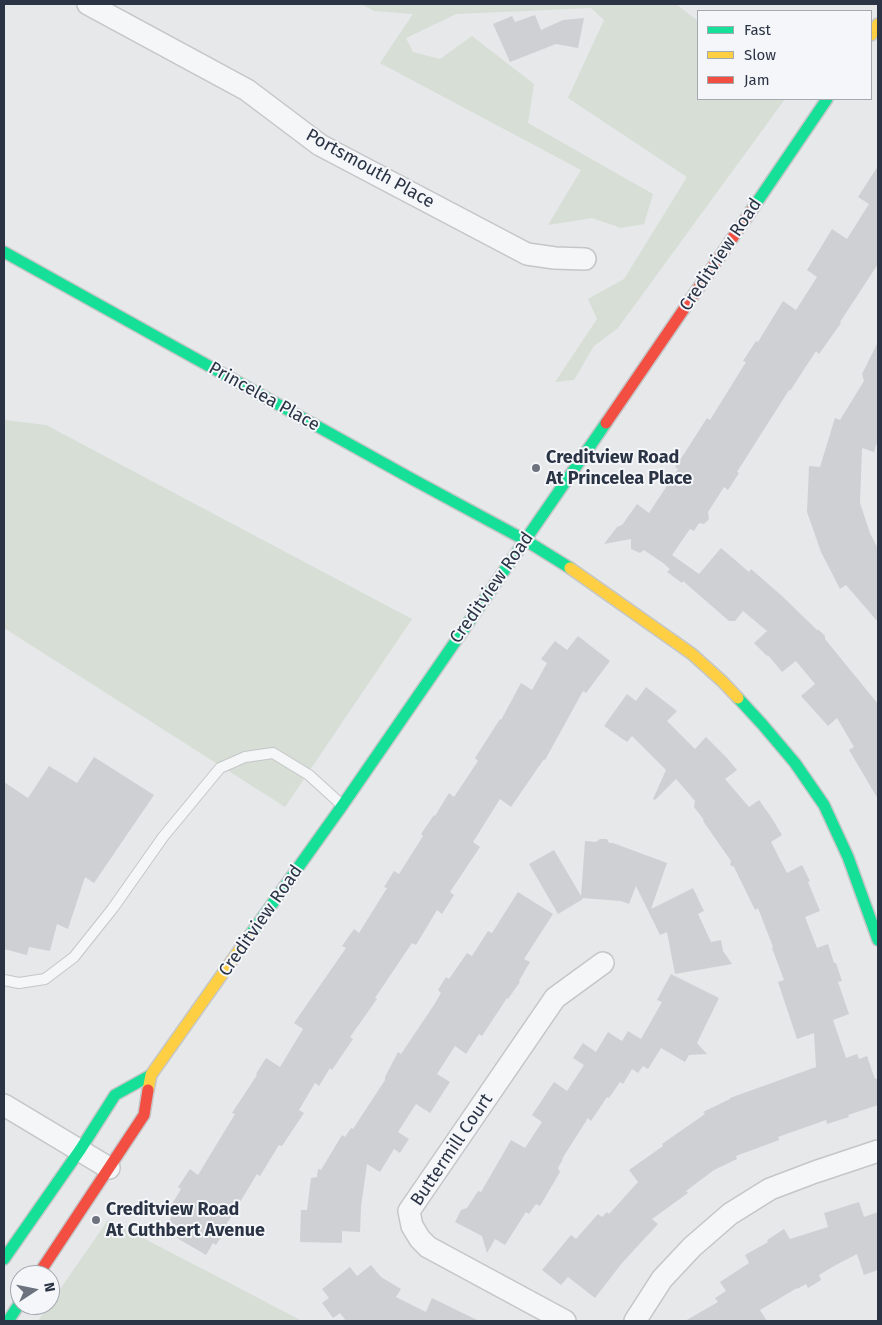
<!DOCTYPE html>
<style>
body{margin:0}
#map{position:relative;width:882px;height:1325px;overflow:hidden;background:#e6e8ea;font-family:"Fira Sans",sans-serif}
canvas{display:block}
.frame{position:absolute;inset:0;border:5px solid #2b3445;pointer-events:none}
.legend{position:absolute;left:697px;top:10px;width:175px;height:90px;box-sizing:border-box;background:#f4f6f9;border:1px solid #a4a8b1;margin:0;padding:6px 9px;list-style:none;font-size:15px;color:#2b3445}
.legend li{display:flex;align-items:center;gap:10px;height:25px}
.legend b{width:25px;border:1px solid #a4a8b1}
.north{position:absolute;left:10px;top:1265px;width:50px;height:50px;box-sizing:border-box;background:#f4f6f9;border:1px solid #a4a8b1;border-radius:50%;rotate:79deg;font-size:14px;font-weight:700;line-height:20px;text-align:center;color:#2b3445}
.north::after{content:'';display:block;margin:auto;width:18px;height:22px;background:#6c737f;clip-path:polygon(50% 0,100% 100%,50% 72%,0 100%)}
</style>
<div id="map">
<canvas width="882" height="1325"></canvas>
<div class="frame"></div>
<ul class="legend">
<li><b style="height:6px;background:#16e098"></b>Fast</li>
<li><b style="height:6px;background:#ffcf43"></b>Slow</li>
<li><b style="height:6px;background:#f24e42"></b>Jam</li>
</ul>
<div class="north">N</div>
</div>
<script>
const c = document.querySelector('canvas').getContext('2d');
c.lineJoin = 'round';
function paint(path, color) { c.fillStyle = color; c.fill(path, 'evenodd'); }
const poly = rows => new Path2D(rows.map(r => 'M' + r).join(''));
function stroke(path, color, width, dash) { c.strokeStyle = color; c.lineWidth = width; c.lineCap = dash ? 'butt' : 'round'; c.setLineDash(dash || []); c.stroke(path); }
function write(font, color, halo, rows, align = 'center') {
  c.font = font + ' "Fira Sans",sans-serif'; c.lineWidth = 4; c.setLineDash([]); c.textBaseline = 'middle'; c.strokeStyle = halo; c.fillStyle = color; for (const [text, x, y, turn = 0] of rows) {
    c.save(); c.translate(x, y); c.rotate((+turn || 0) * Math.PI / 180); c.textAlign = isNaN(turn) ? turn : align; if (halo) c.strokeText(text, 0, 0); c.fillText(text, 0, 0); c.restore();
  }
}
const green = poly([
 [361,4,676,4,698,21,698,99,785,99,618,328,594,346,574,380,555,382,597,319,588,299,624,279,687,177,568,98,604,20,591,8,456,14,406,38,413,52,440,59,472,36,534,84,528,123,653,194,644,224,621,228,592,218,548,225,581,170,380,63,413,14,374,11],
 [4,420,46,425,412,619,285,807,4,628],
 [108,1220,220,1278,302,1321,38,1321]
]);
const building = poly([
 [535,15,541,30,563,20,584,18,578,48,556,44,510,62,493,24,512,16,515,22],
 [878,166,878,264,840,322,841,323,819,354,816,351,790,391,789,390,737,472,739,473,728,490,724,487,708,512,709,519,704,524,699,523,694,531,690,529,672,555,699,574,721,548,749,572,751,569,782,596,817,630,819,630,825,636,825,639,878,704,878,799,849,750,854,747,837,718,828,726,801,696,815,684,796,661,782,672,768,655,767,656,754,643,767,631,743,611,735,621,729,621,683,581,682,583,667,572,670,569,663,563,644,550,640,553,631,549,631,539,604,544,617,527,622,525,637,504,649,513,678,469,675,467,684,454,707,418,710,420,746,362,743,361,756,341,758,342,783,301,796,310,817,277,807,270,832,229,847,239,869,204,858,197],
 [878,342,878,439,874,452,862,448,860,503,870,533,878,549,878,622,846,585,840,589,821,552,807,512,809,466,820,467,835,418,840,420,864,381,862,374],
 [578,636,610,661,586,693,583,691,545,760,544,759,511,807,500,799,473,842,480,847,450,892,454,895,442,914,437,910,416,945,412,943,375,998,377,999,350,1037,353,1039,332,1070,330,1068,319,1086,315,1083,299,1110,304,1113,282,1146,279,1145,260,1176,257,1174,226,1225,228,1226,216,1245,213,1243,206,1255,177,1238,179,1235,175,1233,179,1227,169,1221,173,1214,168,1211,181,1189,178,1187,190,1169,198,1175,235,1114,232,1113,257,1075,256,1074,266,1058,280,1067,303,1029,294,1023,346,948,342,946,354,929,359,933,387,888,384,887,394,871,399,874,423,836,421,834,434,815,435,816,449,793,454,797,478,761,475,758,500,719,501,720,521,683,532,690,547,663,541,659,555,641,567,650],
 [646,687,677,711,667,721,695,749,706,737,727,758,737,770,725,779,749,807,759,800,771,817,782,835,771,842,787,873,802,865,810,881,808,882,820,911,805,917,817,948,828,944,834,963,836,963,842,981,838,982,849,1014,833,1020,846,1058,857,1054,859,1059,867,1056,875,1079,878,1078,878,1105,848,1115,849,1117,827,1124,826,1120,778,1137,779,1140,736,1156,737,1159,714,1170,686,1191,688,1193,652,1219,658,1224,622,1263,595,1298,568,1277,561,1285,542,1270,571,1235,576,1239,598,1214,602,1217,607,1212,609,1214,638,1182,629,1170,663,1146,662,1144,705,1114,703,1112,730,1099,730,1098,816,1067,814,1033,797,1039,778,982,784,980,772,948,773,947,758,908,755,910,734,867,730,865,731,861,703,821,704,820,694,807,695,801,676,779,655,800,653,799,666,770,632,736,627,742,604,726,627,694,636,701],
 [94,757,154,795,94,883,85,877,68,929,57,924,50,951,29,947,27,955,4,949,4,782,28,798,49,766,77,783],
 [600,839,607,839,609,843,613,843,667,863,651,909,693,888,704,911,698,914,711,942,721,940,723,951,732,964,675,974,667,932,660,935,636,886,629,904,621,901,582,898,583,899,558,914,529,864,554,850,581,896,585,841,596,842],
 [518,892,553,914,524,959,530,962,519,981,520,982,508,999,507,998,482,1036,479,1034,466,1054,455,1046,437,1074,450,1082,439,1099,430,1113,416,1104,398,1132,409,1139,400,1153,394,1149,380,1172,367,1164,361,1207,360,1232,342,1231,342,1243,300,1242,301,1210,307,1210,311,1178,317,1177,318,1169,321,1170,342,1135,345,1137,351,1128,353,1129,385,1080,385,1077,398,1052,401,1054,434,1005,441,993,438,990,446,977,449,979,467,953,472,956,488,931,492,933],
 [671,974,719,998,697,1043,707,1054,689,1055,685,1062,661,1048,648,1069,643,1066,638,1073,632,1069,623,1084,620,1082,609,1098,607,1097,591,1121,588,1118,562,1159,563,1159,558,1168,560,1172,540,1206,536,1204,529,1214,526,1212,505,1245,495,1239,487,1253,482,1236,455,1222,461,1210,467,1208,478,1191,481,1192,511,1140,525,1148,542,1122,532,1115,554,1082,567,1091,584,1065,573,1058,583,1043,596,1052,608,1032,622,1041,628,1031,641,1039,662,1002,657,1000],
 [859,1202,864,1217,878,1212,878,1270,864,1275,857,1254,834,1266,819,1275,821,1280,808,1288,806,1284,797,1289,797,1288,760,1310,767,1321,685,1321,718,1302,715,1298,726,1291,720,1282,749,1263,745,1255,768,1242,767,1240,784,1229,790,1239,828,1227,824,1213],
 [371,1265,381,1277,401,1289,396,1297,426,1312,432,1298,479,1321,346,1321,340,1313,333,1318,322,1303,329,1298,322,1289,350,1267,357,1276]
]);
const lane = poly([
 [4,980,19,983,45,979,74,957,113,908,163,837,220,768,245,757,273,753,309,775,342,805]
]);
const street = poly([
 [88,4,247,90,320,145,527,254,555,258,585,259],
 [4,1105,109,1168],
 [565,1321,428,1247,420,1239,412,1226,409,1211,555,998,603,963],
 [635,1321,662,1279,692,1247,730,1214,770,1189,815,1172,878,1151]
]);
const fast = poly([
 [751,211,827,99],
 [4,252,412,479,525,540,570,568],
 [738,698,762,724,795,763,824,805,848,857,878,940],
 [250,935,342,806,606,423],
 [4,1259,80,1150,115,1095,151,1075],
 [8,1321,20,1303]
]);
const slow = poly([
 [871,35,878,24],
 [570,568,692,654,723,682,738,698],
 [148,1090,151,1075,250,935]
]);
const jam = poly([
 [606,423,751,211],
 [38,1275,144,1115,148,1090]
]);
const markers = [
 [536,468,5,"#6c737f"],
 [96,1220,5,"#6c737f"]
];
const streetNames = [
 ["Portsmouth Place",370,169,29],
 ["Creditview Road",721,255,-56],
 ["Princelea Place",264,397,29],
 ["Creditview Road",492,588,-55],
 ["Creditview Road",261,921,-55],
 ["Buttermill Court",452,1150,-56]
];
const poiNames = [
 ["Creditview Road",546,458],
 ["At Princelea Place",546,479],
 ["Creditview Road",106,1210],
 ["At Cuthbert Avenue",106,1231]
];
paint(green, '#d6ded6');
paint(building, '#ced0d3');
stroke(lane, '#c4c6c8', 12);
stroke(street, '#c4c6c8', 24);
stroke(fast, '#c4c6c8', 14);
stroke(slow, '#c4c6c8', 14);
stroke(jam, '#c4c6c8', 14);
stroke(lane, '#f5f6f7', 10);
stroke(street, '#f5f6f7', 21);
stroke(fast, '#16e098', 11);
stroke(slow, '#ffcf43', 11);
stroke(jam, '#f24e42', 11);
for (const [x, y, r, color] of markers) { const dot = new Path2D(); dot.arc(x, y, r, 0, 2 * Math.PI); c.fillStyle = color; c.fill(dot); stroke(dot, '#f4f6f9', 2); }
write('18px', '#2b3445', '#f4f6f9', streetNames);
write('bold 18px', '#2b3445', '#f4f6f9', poiNames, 'left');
</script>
